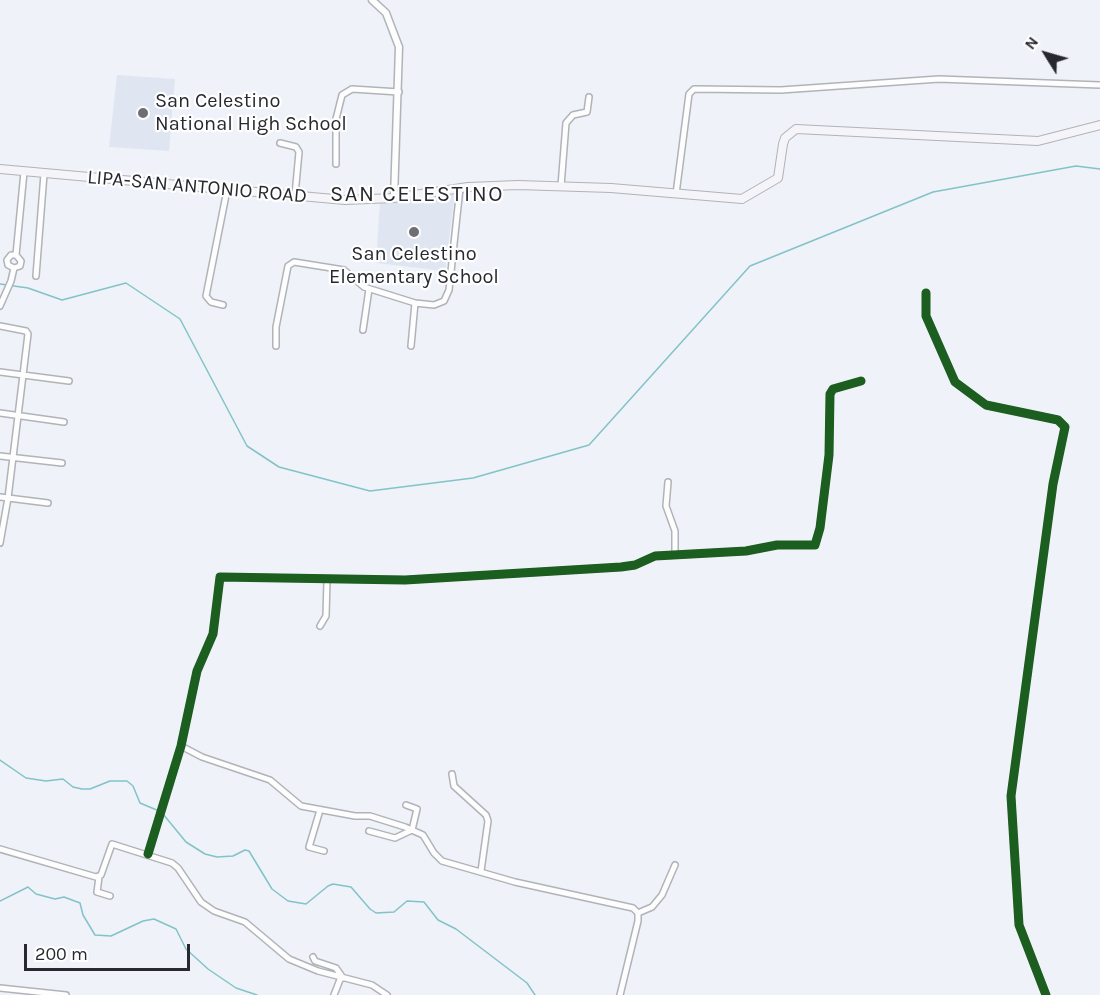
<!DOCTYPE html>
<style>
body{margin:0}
#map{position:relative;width:1100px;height:995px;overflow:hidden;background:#eff2f8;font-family:Karla,sans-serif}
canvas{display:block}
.north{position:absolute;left:1016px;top:24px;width:60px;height:60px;-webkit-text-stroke:4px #fefefe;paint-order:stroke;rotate:307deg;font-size:16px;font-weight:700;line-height:24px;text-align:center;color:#27292f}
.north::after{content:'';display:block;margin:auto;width:21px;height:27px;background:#27292f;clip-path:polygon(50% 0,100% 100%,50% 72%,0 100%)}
.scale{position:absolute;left:24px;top:944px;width:166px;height:27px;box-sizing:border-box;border:3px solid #27292f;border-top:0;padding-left:8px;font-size:18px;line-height:21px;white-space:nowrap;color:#27292f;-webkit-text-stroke:4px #fefefe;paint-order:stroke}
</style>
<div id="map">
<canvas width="1100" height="995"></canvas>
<div class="north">N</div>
<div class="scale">200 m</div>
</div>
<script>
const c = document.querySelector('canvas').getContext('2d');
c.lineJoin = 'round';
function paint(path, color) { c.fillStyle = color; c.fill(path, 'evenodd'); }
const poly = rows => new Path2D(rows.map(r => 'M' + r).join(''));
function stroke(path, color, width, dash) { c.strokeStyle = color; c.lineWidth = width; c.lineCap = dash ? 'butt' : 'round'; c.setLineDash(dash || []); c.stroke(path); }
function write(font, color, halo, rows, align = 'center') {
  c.font = font + ' Karla,sans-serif'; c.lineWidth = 4.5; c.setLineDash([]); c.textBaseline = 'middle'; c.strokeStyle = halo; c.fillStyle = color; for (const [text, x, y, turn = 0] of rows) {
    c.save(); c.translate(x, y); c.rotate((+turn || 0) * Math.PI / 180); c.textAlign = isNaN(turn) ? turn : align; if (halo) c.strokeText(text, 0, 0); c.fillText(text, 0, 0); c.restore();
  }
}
const built = poly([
 [117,75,175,79,169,151,109,147],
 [455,192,445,271,376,263,380,201]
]);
const stream = poly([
 [0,284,28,288,62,300,126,283,180,319,247,446,279,467,370,491,473,478,589,445,750,266,933,192,1076,166,1100,169],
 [0,760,26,778,46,781,63,779,73,787,82,789,90,789,110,781,127,781,133,786,140,803,159,811],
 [163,814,186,842,205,854,217,857,233,856,245,850,249,851,272,889,288,901,306,904,328,886,333,884,351,887,370,909,376,913,394,912,407,901,424,902,438,920,456,929,527,983,535,995],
 [0,901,28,887,36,894,55,899,64,897,80,903,83,915,95,935,111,936,143,921,154,919,176,929,186,949,208,969,236,988,257,995]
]);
const minor = poly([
 [280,143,296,147,299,152,295,195],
 [336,164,336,119,342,95,352,89,399,92],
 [561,186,566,123,573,115,587,112,589,97],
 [676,194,689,94,694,89,781,90,939,79,1100,85],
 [16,255,11,255,7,260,8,265,14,268,20,266,21,261,16,255,24,172],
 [36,276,44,174],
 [926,293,926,316,955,382,986,405,1058,420,1065,427,1053,484,1011,796,1019,925,1046,995],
 [223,305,211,302,206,296,227,190],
 [0,306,11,281,14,268],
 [0,326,26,331,28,334,8,498,0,543],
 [363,330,369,289],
 [276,346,276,327,288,266,294,262,344,270,364,287,415,303,434,305,444,301,449,290,460,188],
 [411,346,415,303],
 [0,372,69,381],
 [0,413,64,422],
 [0,456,62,463],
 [668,482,666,506,675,531,675,554],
 [0,497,48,503],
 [320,626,326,616,327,580],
 [181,746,202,757,270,780,301,806,355,816,370,816,405,827,423,835,434,853,442,861,515,882,633,908,638,913,638,921,620,995],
 [452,774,454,786,486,815,488,821,481,871],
 [320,810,309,847,324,851],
 [369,831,395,838,412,830,417,809,406,805],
 [0,849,96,877,101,875,112,844,172,863,178,868,201,902,214,911,245,922,289,959,318,971,372,985,387,995],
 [148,854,181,746,197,671,213,634,220,577,405,580,621,567,635,565,655,556,746,551,777,545,815,545,820,528,829,455,830,394,833,389,861,381],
 [99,877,97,892,110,896],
 [638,913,652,907,662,895,675,865],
 [313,957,315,961,336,968,343,978],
 [0,988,66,995],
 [334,995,341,977]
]);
const tertiary = poly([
 [372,0,386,13,399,47,394,198]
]);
const secondary = poly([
 [0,169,345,200,394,198,468,187,518,185,611,188,742,199,778,178,783,144,785,138,796,129,1038,141,1100,125]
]);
const cycleway = poly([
 [926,293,926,316,955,382,986,405,1058,420,1065,427,1053,484,1011,796,1019,925,1046,995],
 [148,854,181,746,197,671,213,634,220,577,405,580,621,567,635,565,655,556,746,551,777,545,815,545,820,528,829,455,830,394,833,389,861,381]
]);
const markers = [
 [143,113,6,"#6d6f75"],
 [414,232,6,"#6d6f75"]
];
const poiNames = [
 ["San Celestino",155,101],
 ["National High School",155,124],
 ["San Celestino",414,254,"center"],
 ["Elementary School",414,277,"center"]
];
const streetNames = [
 ["LIPA-SAN ANTONIO ROAD",197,187,5]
];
const quarterNames = [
 ["SAN CELESTINO",417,195]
];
paint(built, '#dfe6f2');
stroke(stream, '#82c3c7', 1.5);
stroke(minor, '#b0b3b8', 8);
stroke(tertiary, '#b0b3b8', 9);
stroke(secondary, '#b0b3b8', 10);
stroke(minor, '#fdfdfe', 5);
stroke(tertiary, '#fdfdfe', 6);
stroke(secondary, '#f5f4f8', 8);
stroke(cycleway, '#1b5e20', 9);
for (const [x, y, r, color] of markers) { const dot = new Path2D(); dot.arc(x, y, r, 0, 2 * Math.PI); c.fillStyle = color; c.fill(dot); stroke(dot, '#fefefe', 2); }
write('20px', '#27292f', '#fefefe', poiNames, 'left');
write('20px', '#27292f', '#fefefe', streetNames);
c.letterSpacing = '1.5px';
write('22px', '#27292f', '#fefefe', quarterNames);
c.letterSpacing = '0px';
</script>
